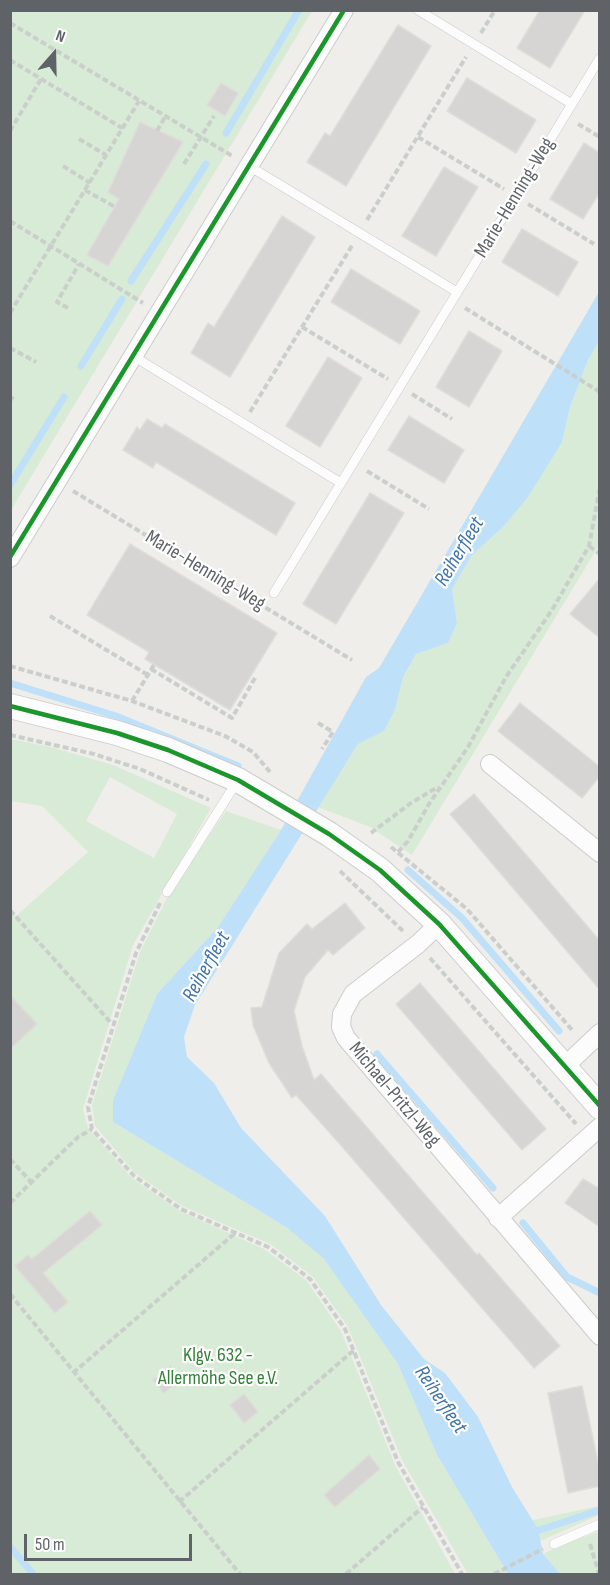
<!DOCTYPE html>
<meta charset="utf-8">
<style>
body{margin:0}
#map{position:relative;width:610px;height:1585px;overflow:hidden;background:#efeeea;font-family:"Sofia Sans Condensed",sans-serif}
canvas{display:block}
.frame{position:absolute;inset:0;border:12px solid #5f6368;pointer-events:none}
.north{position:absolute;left:24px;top:24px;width:60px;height:60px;-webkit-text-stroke:4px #fff;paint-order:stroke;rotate:20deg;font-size:16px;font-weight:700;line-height:24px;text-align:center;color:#5f6368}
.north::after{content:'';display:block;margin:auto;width:21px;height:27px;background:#5f6368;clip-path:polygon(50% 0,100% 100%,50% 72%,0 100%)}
.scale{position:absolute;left:24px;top:1534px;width:168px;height:27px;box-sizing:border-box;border:3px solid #5f6368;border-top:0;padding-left:8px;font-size:18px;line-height:21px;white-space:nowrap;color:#5f6368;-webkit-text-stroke:4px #fff;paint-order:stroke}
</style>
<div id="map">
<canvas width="610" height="1585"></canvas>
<div class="frame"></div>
<div class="north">N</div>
<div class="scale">50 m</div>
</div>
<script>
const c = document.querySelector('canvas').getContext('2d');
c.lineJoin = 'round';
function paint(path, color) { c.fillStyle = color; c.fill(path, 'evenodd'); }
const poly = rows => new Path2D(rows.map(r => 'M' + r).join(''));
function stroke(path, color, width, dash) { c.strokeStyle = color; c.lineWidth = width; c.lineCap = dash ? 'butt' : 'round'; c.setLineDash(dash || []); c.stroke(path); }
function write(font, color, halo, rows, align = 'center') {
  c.font = font + ' "Sofia Sans Condensed",sans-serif'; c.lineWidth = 4.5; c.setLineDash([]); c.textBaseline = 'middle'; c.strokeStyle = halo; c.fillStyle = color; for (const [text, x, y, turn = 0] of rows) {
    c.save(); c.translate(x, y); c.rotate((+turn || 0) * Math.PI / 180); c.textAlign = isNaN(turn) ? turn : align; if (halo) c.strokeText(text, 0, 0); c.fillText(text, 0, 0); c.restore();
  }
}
const green = poly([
 [11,11,312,11,11,510],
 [599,341,599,545,412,855,370,827,318,807,358,744,384,731,395,710,403,677,416,654,448,643,457,623,452,589,473,554,502,528,562,442,570,407,588,360],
 [11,739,51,747,113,765,211,808,133,945,83,1109,88,1128,132,1178,180,1211,264,1249,306,1280,341,1331,395,1465,455,1574,11,1574,10,910,16,916,88,852,42,806,11,801],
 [110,777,177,814,154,858,86,821],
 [226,811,281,830,218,927,157,994,113,1100,113,1122,286,1227,324,1259,398,1364,437,1455,508,1574,468,1574,402,1460,348,1327,313,1277,270,1244,182,1206,135,1173,95,1126,92,1105,140,952,169,894],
 [599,1506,599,1515,540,1541,533,1520],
 [599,1532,599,1574,560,1574,543,1554,565,1543]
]);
const water = poly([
 [599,292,599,341,588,360,570,407,562,442,528,497,502,528,472,555,452,589,457,623,448,643,416,654,403,677,395,710,384,731,358,744,195,1005,184,1037,187,1057,214,1083,241,1128,325,1216,381,1305,424,1359,445,1373,478,1417,512,1487,538,1529,543,1554,560,1574,508,1574,437,1455,398,1364,324,1259,286,1227,113,1122,113,1100,157,994,218,927,281,830,366,677,379,668]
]);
const stream = poly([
 [226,133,299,10],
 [131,281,206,164],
 [81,366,122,299],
 [10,485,64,397],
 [10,683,116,716,238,766],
 [408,870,462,918,559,1031],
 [377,1054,493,1188],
 [523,1223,567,1277,600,1293],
 [531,1533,600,1510],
 [10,1547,33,1574]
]);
const building = poly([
 [540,10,585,10,550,68,517,48,540,10],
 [398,25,431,46,346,186,307,162,325,133,330,136,398,25],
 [467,78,536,120,516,153,447,111,467,78],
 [221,83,238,93,225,116,207,105,221,83],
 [140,122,183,142,108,266,87,255,119,199,108,192,140,122],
 [584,143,600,153,600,192,583,219,550,199,584,143],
 [444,167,478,187,436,256,402,236,444,167],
 [282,216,315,237,230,377,191,353,208,323,214,327,282,216],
 [522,229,578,262,558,296,502,262,522,229],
 [351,269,420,311,400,344,331,302,351,269],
 [469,331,502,351,469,407,436,387,469,331],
 [328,357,362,378,320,447,286,426,328,357],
 [409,416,464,450,444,483,388,450,409,416],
 [147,419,162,428,165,424,295,503,276,535,156,462,153,468,123,450,137,427,140,430,147,419],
 [370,493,404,513,336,624,303,604,370,493],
 [130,544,277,633,230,710,145,659,149,652,87,615,130,544],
 [600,578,600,638,570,614,600,578],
 [520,703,600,767,600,776,582,798,498,731,520,703],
 [474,794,600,941,600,990,450,814,474,794],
 [345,903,365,928,333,955,328,950,305,977,294,1011,302,1046,314,1080,321,1074,477,1255,479,1253,560,1346,534,1368,338,1142,296,1095,292,1098,269,1063,253,1025,251,1008,262,1007,279,953,307,924,312,929,345,903],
 [420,983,546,1129,522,1150,396,1004,420,983],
 [10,995,37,1024,10,1049,10,995],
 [583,1179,600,1189,600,1227,565,1203,583,1179],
 [90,1211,102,1225,43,1273,68,1302,55,1313,15,1266,28,1255,32,1259,90,1211],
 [170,1366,181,1379,164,1393,153,1380,170,1366],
 [582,1386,600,1472,600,1486,568,1493,548,1393,582,1386],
 [244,1394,258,1412,244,1423,230,1405,244,1394],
 [369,1455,380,1469,335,1507,324,1495,369,1455]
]);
const path = poly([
 [10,23,234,157],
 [481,33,495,10],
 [10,60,122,128],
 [578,124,600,137],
 [10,131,41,79],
 [157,131,165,117],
 [418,137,504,189],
 [79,139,106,155],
 [184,164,214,116],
 [63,166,90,183],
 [85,190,115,207],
 [528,204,594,244],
 [367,220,466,57],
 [10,221,143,303],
 [68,308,57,302,79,264],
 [465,308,600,392],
 [10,313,139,101],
 [302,327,388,379],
 [10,348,36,362],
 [412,394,452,419],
 [10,397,14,399],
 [250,412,353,244],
 [367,471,429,509],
 [73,491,352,660],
 [589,546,600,554],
 [50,616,148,675],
 [10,666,132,701,225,736,253,752,270,772],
 [151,669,232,718,255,678],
 [132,701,154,665],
 [318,723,333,732,322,749],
 [10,735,94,754,140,769,209,800],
 [371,833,411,803,438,787],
 [391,847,467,909,573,1031],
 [398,852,408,841,429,804,468,747,506,677,552,610,589,546,600,487],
 [340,871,404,932],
 [160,903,136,953,88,1107,92,1129,134,1176,181,1209,268,1247,310,1279,345,1329,398,1462,462,1574],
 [10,910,112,1024],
 [430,958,576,1124],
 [10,1159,33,1184],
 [10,1203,78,1137,92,1129],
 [10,1294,240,1574],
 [73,1373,234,1234],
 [179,1502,354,1350],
 [590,1544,599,1574],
 [346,1574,423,1507],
 [494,1574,543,1549]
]);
const service = poly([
 [418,10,572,104],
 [249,166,457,292],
 [133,356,341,483],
 [274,593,600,58],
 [167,892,238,780],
 [554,1544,600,1524]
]);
const minor = poly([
 [10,558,344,10],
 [490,764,600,853],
 [439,924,418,944,353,994,342,1014,341,1027,346,1038,600,1336],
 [563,1068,600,1033],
 [498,1218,600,1127]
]);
const tertiary = poly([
 [10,706,117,733,168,750,238,780,329,834,380,870,439,924,600,1107]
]);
const bus1 = poly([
 [10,557,344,10],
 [10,706,117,733,168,750,238,780,329,834,380,870,439,924,600,1106]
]);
const streetNames = [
 ["Marie-Henning-Weg",515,198,-59],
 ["Marie-Henning-Weg",205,571,31],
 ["Michael-Pritzl-Weg",394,1095,50]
];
const parkNames = [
 ["Klgv. 632 -",218,1356],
 ["Allermöhe See e.V.",218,1379]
];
const waterNames = [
 ["Reiherfleet",460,552,-59],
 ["Reiherfleet",207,967,-61],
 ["Reiherfleet",440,1400,56]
];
paint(green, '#d8ebd6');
paint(water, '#bfe0f9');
stroke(stream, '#bfe0f9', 7);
paint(building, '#d6d5d3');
stroke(building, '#deddd9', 1.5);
stroke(service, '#cbcccc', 10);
stroke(minor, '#cbcccc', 20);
stroke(tertiary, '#cbcccc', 26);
stroke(path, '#cacfcc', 4, [6, 3]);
stroke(service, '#fdfcfc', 9);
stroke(minor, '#fdfcfc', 18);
stroke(tertiary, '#fdfcfc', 24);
stroke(bus1, '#1a962b', 4.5);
write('20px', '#5f6368', '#fff', streetNames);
write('20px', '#348238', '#fff', parkNames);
write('italic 21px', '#4174aa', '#fff', waterNames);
</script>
